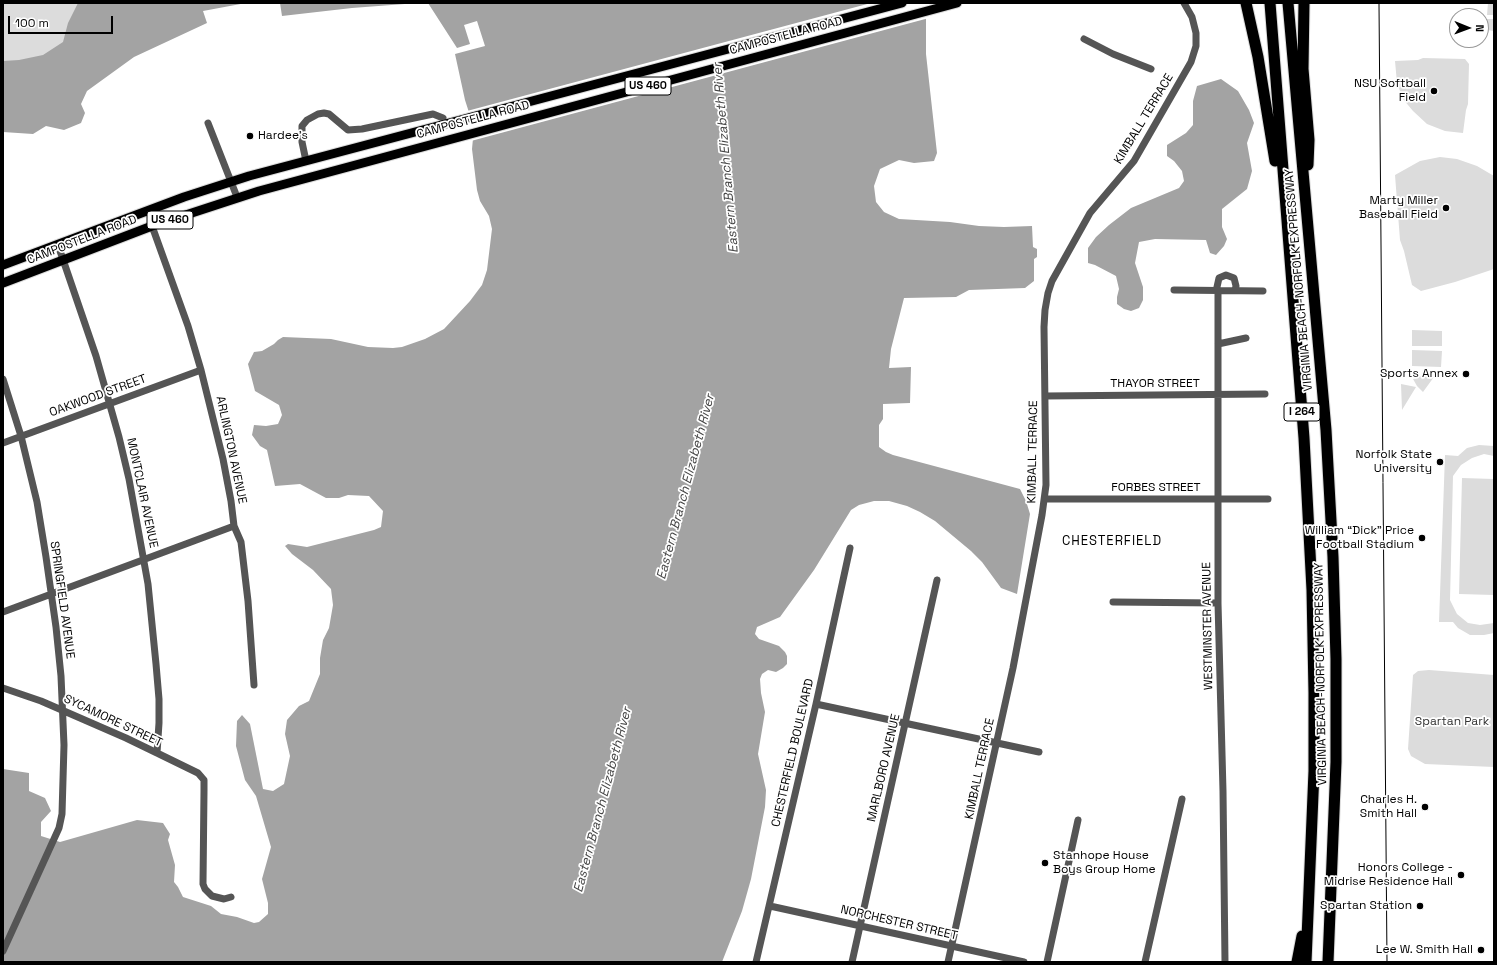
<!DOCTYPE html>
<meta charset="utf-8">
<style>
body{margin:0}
#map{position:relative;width:1497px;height:965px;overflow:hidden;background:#fff;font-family:"Space Grotesk",sans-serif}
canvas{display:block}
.frame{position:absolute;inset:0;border:4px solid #000;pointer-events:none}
.north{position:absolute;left:1449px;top:8px;width:40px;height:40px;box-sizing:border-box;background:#fff;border:1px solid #999;border-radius:50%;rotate:91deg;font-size:11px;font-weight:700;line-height:16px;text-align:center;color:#000}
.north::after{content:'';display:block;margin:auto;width:14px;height:18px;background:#000;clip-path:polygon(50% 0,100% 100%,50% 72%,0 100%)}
.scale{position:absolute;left:8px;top:16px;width:105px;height:18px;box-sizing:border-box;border:2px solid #000;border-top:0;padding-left:5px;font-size:12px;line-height:14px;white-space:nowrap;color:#000;-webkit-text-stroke:3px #fff;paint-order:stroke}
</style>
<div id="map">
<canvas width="1497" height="965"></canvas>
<div class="frame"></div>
<div class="north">N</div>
<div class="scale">100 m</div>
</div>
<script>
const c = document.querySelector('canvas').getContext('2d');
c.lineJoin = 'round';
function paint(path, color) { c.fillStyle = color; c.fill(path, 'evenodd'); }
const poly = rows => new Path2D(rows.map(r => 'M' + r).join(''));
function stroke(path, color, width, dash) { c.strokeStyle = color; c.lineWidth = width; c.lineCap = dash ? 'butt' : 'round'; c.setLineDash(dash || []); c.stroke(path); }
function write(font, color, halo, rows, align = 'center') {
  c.font = font + ' "Space Grotesk",sans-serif'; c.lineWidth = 3.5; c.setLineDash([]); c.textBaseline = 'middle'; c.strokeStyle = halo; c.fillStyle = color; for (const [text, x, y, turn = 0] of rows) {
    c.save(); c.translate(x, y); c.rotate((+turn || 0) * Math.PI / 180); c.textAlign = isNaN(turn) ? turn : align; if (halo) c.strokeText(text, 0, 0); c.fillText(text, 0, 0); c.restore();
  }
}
const green = poly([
 [3,3,148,3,61,61,3,70],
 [1488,3,1494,4,1494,15,1487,15],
 [1487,19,1494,19,1494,31,1487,30],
 [1423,58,1465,59,1469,64,1468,104,1466,110,1463,133,1445,131,1427,124,1413,111,1403,99,1397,83,1395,61,1418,60],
 [1440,157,1457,159,1477,166,1494,176,1494,269,1455,282,1421,291,1412,285,1404,251,1400,240,1395,175,1420,161],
 [1412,330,1442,331,1442,346,1412,346],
 [1412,350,1442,351,1441,367,1412,366],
 [1439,370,1423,392,1417,386,1413,379],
 [1401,384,1416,387,1402,410],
 [1479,445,1494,446,1494,456,1484,454,1472,458,1461,465,1453,476,1450,600,1457,614,1468,623,1480,625,1494,623,1494,633,1484,635,1470,635,1458,628,1453,622,1439,622,1445,455,1458,456,1467,448],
 [1462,478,1494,479,1494,595,1459,594],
 [1429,670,1494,675,1494,767,1425,764,1411,756,1408,749,1413,675,1418,671]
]);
const water = poly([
 [78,3,246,3,203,11,207,23,134,57,87,91,81,104,85,113,81,123,64,130,46,126,33,134,3,132,3,61,19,60,43,55,63,42,68,23],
 [280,3,418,3,352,8,282,16],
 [428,3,926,3,926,54,937,153,934,161,914,163,899,160,880,169,874,186,876,202,884,212,899,219,950,222,979,226,1004,227,1032,226,1033,247,1037,249,1037,257,1034,259,1034,281,1025,288,969,290,956,297,904,298,891,349,889,368,911,367,910,403,883,404,883,419,879,425,879,447,886,452,893,455,1020,489,1026,501,1030,514,1017,594,1001,588,982,562,971,551,935,521,920,512,907,506,889,501,874,501,859,505,851,510,814,570,780,617,757,627,755,634,759,639,779,646,785,652,787,656,787,664,783,668,776,672,768,670,762,674,760,679,761,693,765,712,758,754,766,790,765,807,751,879,742,911,722,962,3,962,3,769,29,773,29,791,45,798,51,811,41,822,41,836,60,842,137,820,163,823,170,834,168,840,175,865,174,882,178,887,183,897,211,906,221,914,237,917,254,923,259,922,268,914,268,903,262,879,271,847,256,796,245,780,236,746,237,721,242,715,250,724,263,789,273,791,284,784,290,756,285,734,287,720,299,706,309,701,320,674,320,658,323,640,329,628,333,605,331,589,313,570,292,554,285,546,288,544,307,547,374,530,381,527,383,511,369,496,348,495,339,498,326,498,300,484,275,486,267,450,260,446,252,435,254,425,266,426,278,424,282,415,279,405,255,391,248,364,254,352,262,351,274,344,278,340,283,337,331,339,368,347,393,348,402,347,425,339,444,329,470,301,482,285,487,270,492,229,489,216,480,201,477,190,472,149,474,128,465,100,455,54,485,46,477,21,464,25,470,44,457,48],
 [1221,79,1238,91,1249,110,1254,123,1247,143,1252,171,1247,189,1222,209,1222,227,1227,239,1224,246,1216,255,1210,253,1206,240,1155,239,1139,242,1135,263,1143,287,1143,300,1139,308,1131,311,1124,309,1117,304,1117,297,1119,289,1116,276,1095,265,1088,263,1088,248,1096,237,1109,225,1131,208,1179,188,1184,181,1182,171,1174,161,1167,156,1167,145,1186,133,1193,125,1193,101,1197,86]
]);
const pier = poly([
 [871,3,928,3,929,18,471,141,472,128,467,111]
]);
const minor = poly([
 [1084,39,1113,54,1151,69],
 [208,123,237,197],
 [306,161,302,142,302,126,307,120,318,114,324,113,329,114,348,130,362,129,433,114,443,118],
 [152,226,188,326,201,370,223,459,231,501,234,526,241,542,248,601,254,685],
 [58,245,96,356,119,437,129,479,148,584,156,664,159,699,159,723,157,753],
 [1174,290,1263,291],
 [1218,344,1246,338],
 [3,379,21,436,37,502,46,557,56,627,61,676,64,745,62,814,59,828,3,951],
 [1045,396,1265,394],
 [3,443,201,370],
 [1045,499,1268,499],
 [1113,602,1218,603],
 [3,612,234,526],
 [3,688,41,701,126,738,157,753,198,773,204,780,204,791,203,884,205,889,212,896,224,899,231,897],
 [816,704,1039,752],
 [770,906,1024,962],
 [756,962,816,704,850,548],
 [852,962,937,580],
 [948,962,1013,668,1042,515,1046,485,1044,327,1045,310,1048,293,1052,281,1090,213,1134,161,1191,62,1196,46,1196,33,1192,17,1184,3],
 [1047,962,1078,820],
 [1145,962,1182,799],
 [1225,962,1223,791,1218,603,1218,291,1217,287,1219,278,1226,275,1234,278,1236,286,1235,290]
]);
const major = poly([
 [3,265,184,197,249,176,902,3],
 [3,283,152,226,259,191,957,3]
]);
const highway = poly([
 [1246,3,1258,57,1275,161],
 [1270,3,1304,438,1312,590,1314,693,1314,771,1306,962],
 [1288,3,1326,430,1333,557,1336,659,1336,762,1328,962],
 [1304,3,1303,69,1309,140,1308,165],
 [1297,962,1302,936]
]);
const tram = poly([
 [1379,3,1387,962]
]);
const markers = [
 [1434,91,4,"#000"],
 [250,136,4,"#000"],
 [1446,208,4,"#000"],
 [1466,374,4,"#000"],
 [1440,462,4,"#000"],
 [1422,538,4,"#000"],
 [1425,807,4,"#000"],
 [1045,863,4,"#000"],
 [1461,875,4,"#000"],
 [1420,906,4,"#000"],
 [1481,950,4,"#000"]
];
const shields = [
 [648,86,46],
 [170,220,46],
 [1302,412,36]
];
const shieldNames = [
 ["US 460",648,86],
 ["US 460",170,220],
 ["I 264",1302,412]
];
const streetNames = [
 ["CAMPOSTELLA ROAD",786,36,-15],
 ["KIMBALL TERRACE",1144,119,-59],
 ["CAMPOSTELLA ROAD",473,120,-15],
 ["CAMPOSTELLA ROAD",82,240,-21],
 ["VIRGINIA BEACH-NORFOLK EXPRESSWAY",1299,280,-95],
 ["THAYOR STREET",1155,384],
 ["OAKWOOD STREET",98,396,-20],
 ["ARLINGTON AVENUE",231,450,78],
 ["KIMBALL TERRACE",1033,452,-89],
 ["FORBES STREET",1156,488],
 ["MONTCLAIR AVENUE",142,493,78],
 ["SPRINGFIELD AVENUE",62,600,82],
 ["WESTMINSTER AVENUE",1208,626,-91],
 ["VIRGINIA BEACH-NORFOLK EXPRESSWAY",1321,674,-91],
 ["SYCAMORE STREET",113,721,25],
 ["CHESTERFIELD BOULEVARD",793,753,-77],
 ["MARLBORO AVENUE",884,768,-77],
 ["KIMBALL TERRACE",980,769,-78],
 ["NORCHESTER STREET",899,923,13]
];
const poiNames = [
 ["NSU Softball",1426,84],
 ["Field",1426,98],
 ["Hardee's",258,136,"left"],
 ["Marty Miller",1438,201],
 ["Baseball Field",1438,215],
 ["Sports Annex",1458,374],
 ["Norfolk State",1432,455],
 ["University",1432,469],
 ["William “Dick” Price",1414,531],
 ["Football Stadium",1414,545],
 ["Charles H.",1417,800],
 ["Smith Hall",1417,814],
 ["Stanhope House",1053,856,"left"],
 ["Boys Group Home",1053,870,"left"],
 ["Honors College -",1453,868],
 ["Midrise Residence Hall",1453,882],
 ["Spartan Station",1412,906],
 ["Lee W. Smith Hall",1473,950]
];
const parkNames = [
 ["Spartan Park",1452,722]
];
const waterNames = [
 ["Eastern Branch Elizabeth River",726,158,-95],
 ["Eastern Branch Elizabeth River",686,487,-75],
 ["Eastern Branch Elizabeth River",603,800,-75]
];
const neighbourhoodNames = [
 ["CHESTERFIELD",1112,541]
];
paint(green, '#dcdcdc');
paint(water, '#a3a3a3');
paint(pier, '#fff');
stroke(major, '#dbdbdb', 11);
stroke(highway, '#dbdbdb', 13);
stroke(minor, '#555', 7);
stroke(major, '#000', 9);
stroke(highway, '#000', 11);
stroke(tram, '#000', 1);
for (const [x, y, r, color] of markers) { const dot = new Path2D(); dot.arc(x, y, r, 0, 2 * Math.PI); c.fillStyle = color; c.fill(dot); stroke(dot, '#fff', 1.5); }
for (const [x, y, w] of shields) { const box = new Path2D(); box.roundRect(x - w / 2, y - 9, w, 18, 3); c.fillStyle = '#fff'; c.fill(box); stroke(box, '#000', 1); }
write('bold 11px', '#000', null, shieldNames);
write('12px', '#000', '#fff', streetNames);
write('12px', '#000', '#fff', poiNames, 'right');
write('12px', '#333', '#fff', parkNames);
write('italic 13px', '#444', '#fff', waterNames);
c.letterSpacing = '1px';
write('13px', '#000', '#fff', neighbourhoodNames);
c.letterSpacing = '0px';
</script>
